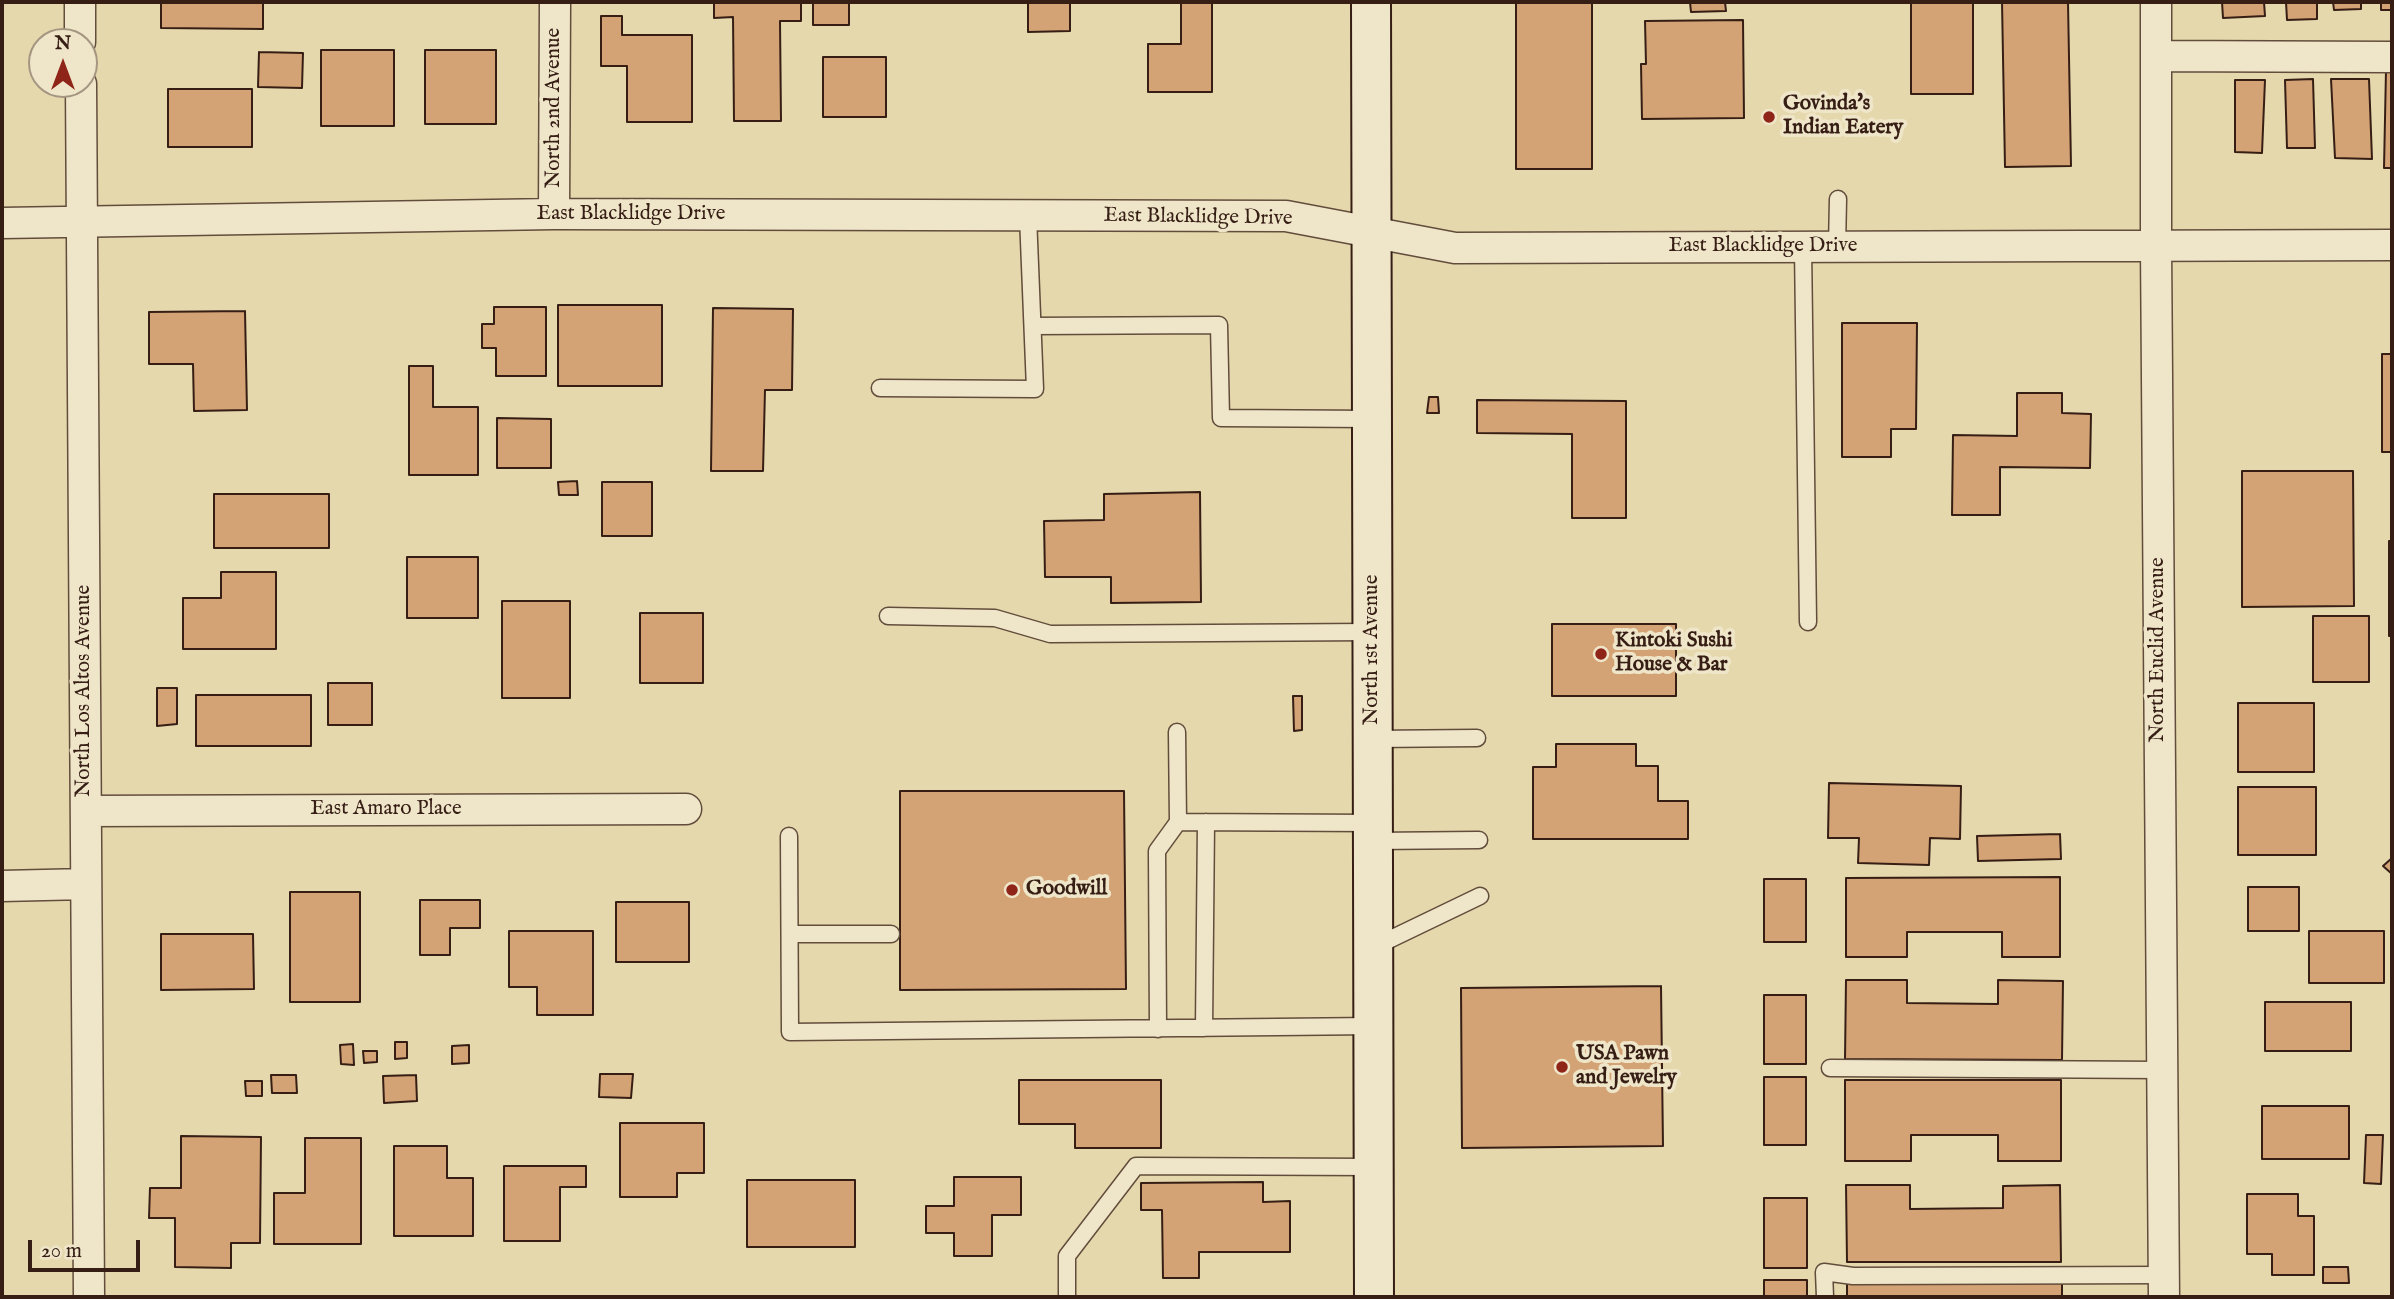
<!DOCTYPE html>
<style>
body{margin:0}
#map{position:relative;width:2394px;height:1299px;overflow:hidden;background:#e6d8ad;font-family:"IM FELL English",serif}
canvas{display:block}
.frame{position:absolute;inset:0;border:4px solid #361e15;pointer-events:none}
.north{position:absolute;left:28px;top:28px;width:70px;height:70px;box-sizing:border-box;background:#efe6ca;border:2px solid #a59682;border-radius:50%;rotate:0deg;font-size:19px;font-weight:700;line-height:28px;text-align:center;color:#361e15}
.north::after{content:'';display:block;margin:auto;width:24px;height:32px;background:#8f2418;clip-path:polygon(50% 0,100% 100%,50% 72%,0 100%)}
.scale{position:absolute;left:28px;top:1240px;width:112px;height:32px;box-sizing:border-box;border:4px solid #361e15;border-top:0;padding-left:9px;font-size:21px;line-height:24px;white-space:nowrap;color:#361e15;-webkit-text-stroke:5px #efe6ca;paint-order:stroke}
</style>
<div id="map">
<canvas width="2394" height="1299"></canvas>
<div class="frame"></div>
<div class="north">N</div>
<div class="scale">20 m</div>
</div>
<script>
const c = document.querySelector('canvas').getContext('2d');
c.lineJoin = 'round';
function paint(path, color) { c.fillStyle = color; c.fill(path, 'evenodd'); }
const poly = rows => new Path2D(rows.map(r => 'M' + r).join(''));
function stroke(path, color, width, dash) { c.strokeStyle = color; c.lineWidth = width; c.lineCap = dash ? 'butt' : 'round'; c.setLineDash(dash || []); c.stroke(path); }
function write(font, color, halo, rows, align = 'center') {
  c.font = font + ' "IM FELL English",serif'; c.lineWidth = 7; c.setLineDash([]); c.textBaseline = 'middle'; c.strokeStyle = halo; c.fillStyle = color; for (const [text, x, y, turn = 0] of rows) {
    c.save(); c.translate(x, y); c.rotate((+turn || 0) * Math.PI / 180); c.textAlign = isNaN(turn) ? turn : align; if (halo) c.strokeText(text, 0, 0); c.fillText(text, 0, 0); c.restore();
  }
}
const building = poly([
 [161,2,263,2,263,29,161,28,161,2],
 [714,2,801,2,801,21,780,21,781,121,734,121,733,17,714,18,714,2],
 [813,2,849,2,849,25,813,25,813,2],
 [1028,2,1070,2,1070,31,1028,32,1028,2],
 [1181,2,1212,2,1212,92,1148,92,1148,44,1181,44,1181,2],
 [1516,2,1592,2,1592,169,1516,169,1516,2],
 [1690,2,1725,2,1726,11,1691,12,1690,2],
 [1911,2,1973,2,1973,94,1911,94,1911,2],
 [2002,2,2068,2,2071,166,2005,167,2002,2],
 [2222,2,2264,2,2265,16,2223,18,2222,2],
 [2286,2,2317,2,2317,19,2287,20,2286,2],
 [2333,2,2361,2,2361,9,2334,10,2333,2],
 [2381,2,2392,2,2392,10,2381,10,2381,2],
 [601,16,622,16,622,35,692,35,692,122,627,122,627,66,601,66,601,16],
 [1743,20,1744,118,1642,119,1641,64,1646,64,1645,21,1743,20],
 [321,50,394,50,394,126,321,126,321,50],
 [425,50,496,50,496,124,425,124,425,50],
 [259,52,303,53,302,88,258,87,259,52],
 [823,57,886,57,886,117,823,117,823,57],
 [2386,70,2392,70,2392,168,2384,168,2386,70],
 [2313,79,2315,148,2287,148,2285,80,2313,79],
 [2331,79,2369,79,2372,159,2335,158,2331,79],
 [2235,80,2265,80,2262,153,2235,152,2235,80],
 [168,89,252,89,252,147,168,147,168,89],
 [558,305,662,305,662,386,558,386,558,305],
 [494,307,546,307,546,376,496,376,496,348,482,348,482,324,494,324,494,307],
 [713,308,793,309,792,390,765,390,763,471,711,471,713,308],
 [245,311,247,410,194,411,193,364,149,364,149,312,245,311],
 [1842,323,1917,323,1916,429,1891,429,1891,457,1842,457,1842,323],
 [2382,354,2392,354,2392,452,2382,452,2382,354],
 [409,366,433,366,433,407,478,407,478,475,409,475,409,366],
 [2017,393,2062,393,2062,413,2091,414,2090,468,2000,467,2000,515,1952,515,1953,435,2017,436,2017,393],
 [1429,397,1438,397,1439,413,1427,413,1429,397],
 [1477,400,1626,401,1626,518,1572,518,1572,434,1477,433,1477,400],
 [497,418,551,419,551,468,497,468,497,418],
 [2242,471,2353,471,2354,606,2242,607,2242,471],
 [577,481,578,495,559,495,558,482,577,481],
 [602,482,652,482,652,536,602,536,602,482],
 [1200,492,1201,602,1111,603,1111,577,1045,577,1044,521,1104,520,1104,494,1200,492],
 [214,494,329,494,329,548,214,548,214,494],
 [2389,541,2392,541,2392,636,2389,636,2389,541],
 [407,557,478,557,478,618,407,618,407,557],
 [221,572,276,572,276,649,183,649,183,598,221,598,221,572],
 [502,601,570,601,570,698,502,698,502,601],
 [640,613,703,613,703,683,640,683,640,613],
 [2313,616,2369,616,2369,682,2313,682,2313,616],
 [1552,624,1676,624,1676,696,1552,696,1552,624],
 [328,683,372,683,372,725,328,725,328,683],
 [157,688,177,688,177,724,157,726,157,688],
 [196,695,311,695,311,746,196,746,196,695],
 [1293,696,1302,696,1302,730,1294,731,1293,696],
 [2238,703,2314,703,2314,772,2238,772,2238,703],
 [1556,744,1636,744,1636,766,1658,766,1658,801,1688,801,1688,839,1533,839,1533,767,1556,767,1556,744],
 [1829,783,1961,786,1960,839,1930,838,1929,865,1858,863,1859,838,1828,838,1829,783],
 [2238,787,2316,787,2316,855,2238,855,2238,787],
 [900,791,1124,791,1126,989,900,990,900,791],
 [2060,834,2061,859,1978,861,1977,836,2060,834],
 [2392,858,2392,874,2383,866,2392,858],
 [2060,877,2060,957,2002,957,2002,932,1907,932,1907,957,1846,957,1846,878,2060,877],
 [1764,879,1806,879,1806,942,1764,942,1764,879],
 [2248,887,2299,887,2299,931,2248,931,2248,887],
 [290,892,360,892,360,1002,290,1002,290,892],
 [420,900,480,900,480,928,450,928,450,955,420,955,420,900],
 [616,902,689,902,689,962,616,962,616,902],
 [509,931,593,931,593,1015,537,1015,537,987,509,987,509,931],
 [2309,931,2384,931,2384,983,2309,983,2309,931],
 [161,934,253,934,254,989,161,990,161,934],
 [1846,980,1907,980,1907,1003,1998,1004,1998,980,2063,981,2062,1060,1845,1059,1846,980],
 [1661,986,1663,1146,1462,1148,1461,988,1661,986],
 [1764,995,1806,995,1806,1064,1764,1064,1764,995],
 [2265,1002,2351,1002,2351,1051,2265,1051,2265,1002],
 [395,1042,407,1042,407,1058,395,1059,395,1042],
 [353,1044,354,1065,341,1064,340,1045,353,1044],
 [469,1045,469,1063,452,1064,452,1046,469,1045],
 [363,1051,377,1051,377,1062,364,1063,363,1051],
 [600,1074,633,1074,631,1098,599,1097,600,1074],
 [271,1075,296,1075,297,1093,272,1093,271,1075],
 [416,1075,417,1101,384,1103,383,1076,416,1075],
 [1764,1077,1806,1077,1806,1145,1764,1145,1764,1077],
 [1019,1080,1161,1080,1161,1148,1075,1148,1075,1124,1019,1124,1019,1080],
 [1845,1080,2061,1080,2061,1161,1998,1161,1998,1135,1911,1135,1911,1161,1845,1161,1845,1080],
 [245,1081,262,1081,262,1096,246,1096,245,1081],
 [2262,1106,2349,1106,2349,1159,2262,1159,2262,1106],
 [620,1123,704,1123,704,1173,677,1173,677,1197,620,1197,620,1123],
 [2366,1135,2383,1135,2381,1184,2364,1183,2366,1135],
 [181,1136,261,1137,260,1243,231,1243,231,1268,175,1267,175,1218,149,1218,150,1188,181,1188,181,1136],
 [305,1138,361,1138,361,1244,274,1244,274,1193,305,1193,305,1138],
 [394,1146,447,1146,447,1178,473,1178,473,1236,394,1236,394,1146],
 [504,1166,586,1166,586,1187,560,1187,560,1241,504,1241,504,1166],
 [954,1177,1021,1177,1021,1215,992,1215,992,1256,954,1256,954,1233,926,1233,926,1206,954,1206,954,1177],
 [747,1180,855,1180,855,1247,747,1247,747,1180],
 [1263,1182,1263,1202,1290,1201,1290,1252,1199,1252,1199,1278,1163,1278,1162,1210,1141,1210,1141,1183,1263,1182],
 [1846,1185,1910,1185,1910,1209,2003,1208,2003,1186,2060,1185,2061,1262,1847,1262,1846,1185],
 [2247,1194,2298,1194,2298,1216,2314,1216,2314,1275,2272,1275,2272,1254,2247,1254,2247,1194],
 [1764,1198,1807,1198,1807,1268,1764,1268,1764,1198],
 [2323,1267,2348,1267,2349,1283,2323,1283,2323,1267],
 [1764,1280,1807,1280,1807,1297,1764,1297,1764,1280],
 [1847,1283,2062,1283,2062,1297,1847,1297,1847,1283]
]);
const lane = poly([
 [1803,247,1808,622],
 [1837,247,1838,199],
 [1033,326,1219,325,1221,418,1372,419],
 [880,388,1035,389,1028,216],
 [888,616,995,618,1050,634,1372,632],
 [1177,732,1178,822,1373,823],
 [1373,739,1477,738],
 [789,836,790,1032,1374,1026],
 [1373,841,1479,840],
 [790,934,891,934],
 [1374,947,1480,896],
 [1204,1028,1206,822],
 [1158,1029,1157,851,1178,822],
 [1830,1068,2162,1070],
 [1067,1297,1067,1256,1136,1166,1375,1167],
 [1825,1297,1824,1272,1853,1276,2164,1275]
]);
const street = poly([
 [80,2,80,42],
 [2156,2,2156,246,2164,1297],
 [2156,56,2392,57],
 [81,84,89,1297],
 [554,214,555,2],
 [2,223,554,214,1286,216,1455,248,2392,245],
 [86,811,686,809],
 [2,886,86,884]
]);
const secondary = poly([
 [1371,2,1374,1297]
]);
const markers = [
 [1769,117,7,"#8f2418"],
 [1601,654,7,"#8f2418"],
 [1012,890,7,"#8f2418"],
 [1562,1067,7,"#8f2418"]
];
const poiNames = [
 ["Govinda's",1783,105],
 ["Indian Eatery",1783,129],
 ["Kintoki Sushi",1615,642],
 ["House & Bar",1615,666],
 ["Goodwill",1026,890],
 ["USA Pawn",1576,1055],
 ["and Jewelry",1576,1079]
];
const streetNames = [
 ["North 2nd Avenue",555,108,-90],
 ["East Blacklidge Drive",631,215],
 ["East Blacklidge Drive",1198,218,1],
 ["East Blacklidge Drive",1763,247],
 ["North 1st Avenue",1373,650,-90],
 ["North Euclid Avenue",2159,650,-90],
 ["North Los Altos Avenue",85,691,-90],
 ["East Amaro Place",386,810]
];
paint(building, '#d3a275');
stroke(building, '#361e15', 2);
stroke(lane, '#624c3b', 19);
stroke(street, '#624c3b', 33);
stroke(secondary, '#361e15', 42);
stroke(lane, '#efe6ca', 16);
stroke(street, '#efe6ca', 30);
stroke(secondary, '#efe6ca', 38);
for (const [x, y, r, color] of markers) { const dot = new Path2D(); dot.arc(x, y, r, 0, 2 * Math.PI); c.fillStyle = color; c.fill(dot); stroke(dot, '#efe6ca', 2.5); }
write('bold 21px', '#361e15', '#efe6ca', poiNames, 'left');
write('21px', '#361e15', '#efe6ca', streetNames);
</script>
